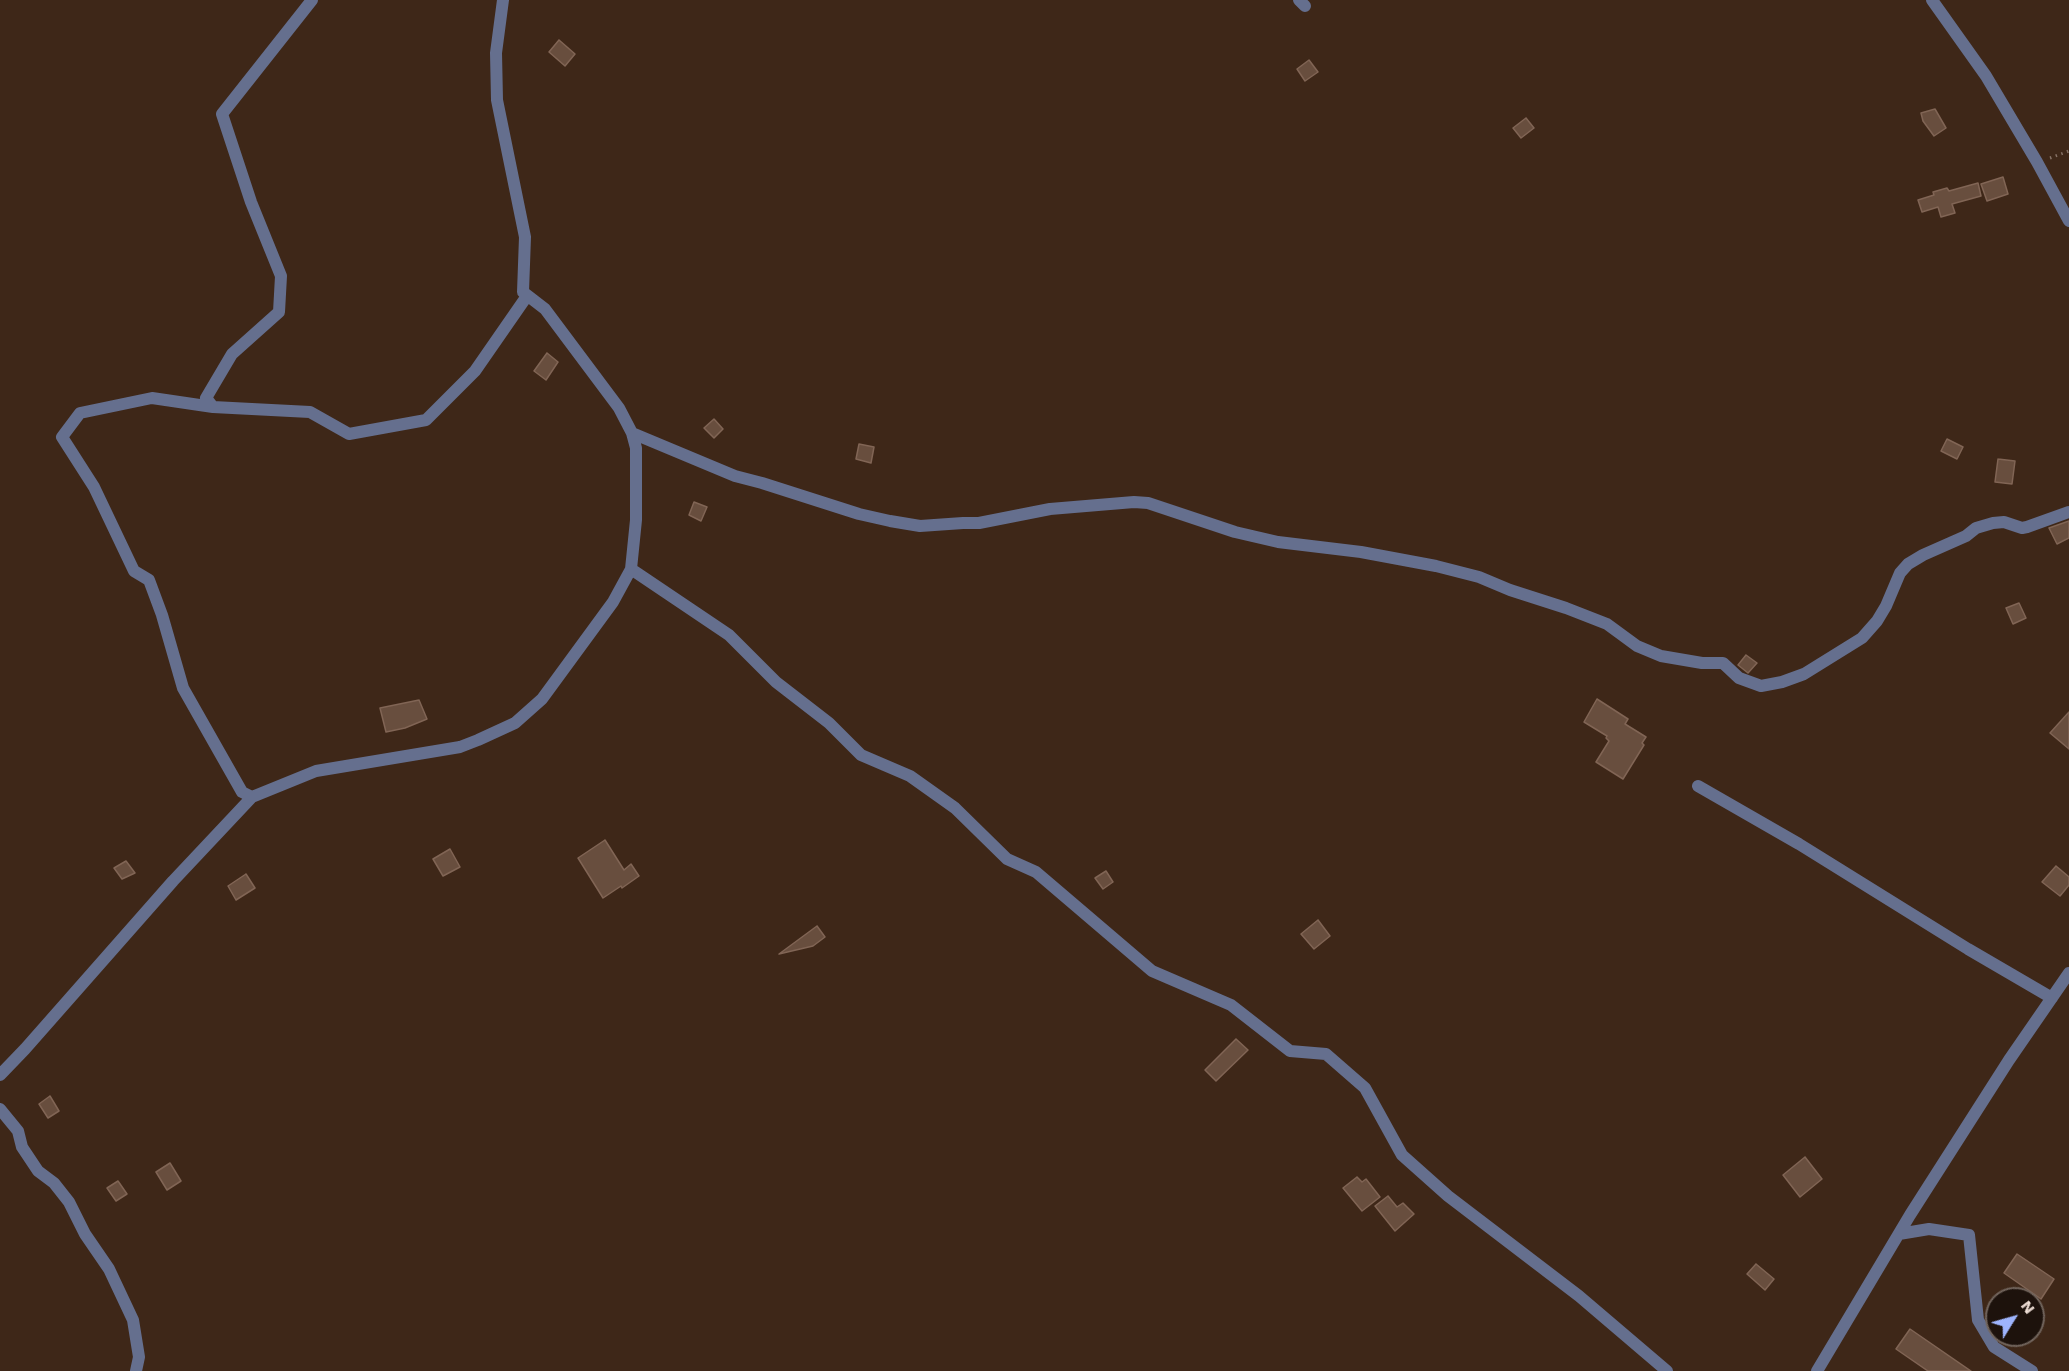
<!DOCTYPE html>
<style>
body{margin:0}
#map{position:relative;width:2069px;height:1371px;overflow:hidden;background:#3e2718;font-family:"Work Sans",sans-serif}
canvas{display:block}
.north{position:absolute;left:1985px;top:1287px;width:60px;height:60px;box-sizing:border-box;background:#1d120c;border:2px solid #71645c;border-radius:50%;rotate:53deg;font-size:16px;font-weight:700;line-height:24px;text-align:center;color:#eeded5}
.north::after{content:'';display:block;margin:auto;width:21px;height:27px;background:#9eb4fd;clip-path:polygon(50% 0,100% 100%,50% 72%,0 100%)}
</style>
<div id="map">
<canvas width="2069" height="1371"></canvas>
<div class="north">N</div>
</div>
<script>
const c = document.querySelector('canvas').getContext('2d');
c.lineJoin = 'round';
function paint(path, color) { c.fillStyle = color; c.fill(path, 'evenodd'); }
const poly = rows => new Path2D(rows.map(r => 'M' + r).join(''));
function stroke(path, color, width, dash) { c.strokeStyle = color; c.lineWidth = width; c.lineCap = dash ? 'butt' : 'round'; c.setLineDash(dash || []); c.stroke(path); }
const building = poly([
 [559,40,575,54,565,66,549,52,559,40],
 [1309,60,1318,72,1305,81,1297,69,1309,60],
 [1935,109,1946,128,1934,136,1923,121,1921,113,1935,109],
 [1526,118,1534,128,1521,138,1513,128,1526,118],
 [2003,177,2008,194,1987,201,1981,184,2003,177],
 [1978,183,1981,196,1952,204,1955,213,1941,217,1938,207,1922,212,1918,200,1934,195,1933,192,1947,188,1949,191,1978,183],
 [547,353,558,362,546,380,534,371,547,353],
 [714,419,723,429,714,438,704,428,714,419],
 [1947,439,1963,447,1957,459,1941,451,1947,439],
 [859,444,874,447,871,463,856,459,859,444],
 [1998,459,2015,461,2012,484,1995,482,1998,459],
 [694,502,707,507,701,521,689,515,694,502],
 [2069,521,2069,538,2057,544,2049,528,2069,521],
 [2019,603,2026,618,2013,624,2006,608,2019,603],
 [1746,655,1757,663,1748,673,1738,665,1746,655],
 [1597,699,1628,719,1625,724,1646,737,1642,743,1644,745,1623,779,1596,762,1609,741,1606,738,1607,736,1584,722,1597,699],
 [419,700,427,719,405,728,386,732,380,708,419,700],
 [2069,712,2069,749,2050,733,2069,712],
 [605,840,624,870,631,864,639,876,622,888,621,886,603,898,578,858,605,840],
 [450,849,460,867,443,876,433,859,450,849],
 [126,861,135,873,122,879,114,868,126,861],
 [2056,866,2069,877,2069,885,2060,896,2042,882,2056,866],
 [1106,871,1113,882,1103,889,1095,878,1106,871],
 [246,874,255,888,236,900,228,886,246,874],
 [1318,920,1330,936,1314,949,1301,934,1318,920],
 [817,926,825,937,813,946,779,954,817,926],
 [1236,1039,1248,1050,1216,1081,1205,1070,1236,1039],
 [50,1096,59,1111,48,1118,39,1104,50,1096],
 [1805,1157,1822,1179,1800,1197,1783,1175,1805,1157],
 [170,1163,181,1181,167,1190,156,1172,170,1163],
 [1357,1177,1362,1182,1366,1179,1380,1197,1362,1211,1343,1188,1357,1177],
 [118,1181,127,1194,116,1201,107,1188,118,1181],
 [1388,1196,1397,1207,1403,1203,1414,1214,1395,1231,1375,1206,1388,1196],
 [2017,1254,2054,1279,2041,1299,2004,1273,2017,1254],
 [1756,1264,1774,1279,1765,1290,1747,1274,1756,1264],
 [1910,1329,1971,1371,1928,1371,1896,1349,1910,1329]
]);
const path = poly([
 [2050,158,2069,151]
]);
const minor = poly([
 [1299,0,1305,6],
 [1932,0,1986,76,2037,162,2069,221],
 [213,407,206,398,232,354,279,312,281,276,251,202,222,114,312,0],
 [632,433,735,476,762,483,859,514,890,521,920,526,963,523,979,523,1050,509,1134,502,1148,503,1235,532,1278,542,1361,552,1436,566,1479,577,1510,590,1566,608,1607,624,1637,646,1661,656,1702,663,1723,663,1739,678,1761,686,1782,682,1804,674,1862,638,1877,621,1886,606,1900,573,1908,564,1923,555,1966,536,1976,528,1993,523,2004,522,2022,528,2027,527,2069,512],
 [631,569,729,635,776,682,829,723,861,755,910,776,955,808,1007,859,1036,872,1152,971,1231,1005,1290,1051,1326,1054,1365,1088,1402,1155,1448,1196,1579,1296,1667,1371],
 [1698,786,1799,844,1968,949,2052,998],
 [252,797,242,792,183,688,162,615,149,580,134,571,94,487,62,437,80,413,152,398,213,407,310,412,349,434,426,420,475,371,527,296],
 [0,1075,25,1049,173,881,252,797,316,771,460,747,478,740,515,723,542,699,613,602,631,569,636,520,636,448,632,433,619,408,545,309,523,292,525,237,497,100,496,53,503,0],
 [0,1109,18,1131,22,1147,38,1171,54,1183,69,1202,85,1234,109,1269,133,1320,139,1357,136,1371],
 [1899,1234,1929,1229,1969,1235,1978,1320,1994,1347,2032,1371],
 [1817,1371,1910,1215,2009,1060,2069,973]
]);
paint(building, '#684e3e');
stroke(building, '#816555', 1.5);
stroke(path, '#867266', 3, [1.5, 4.5]);
stroke(minor, '#656f8e', 12);
</script>
